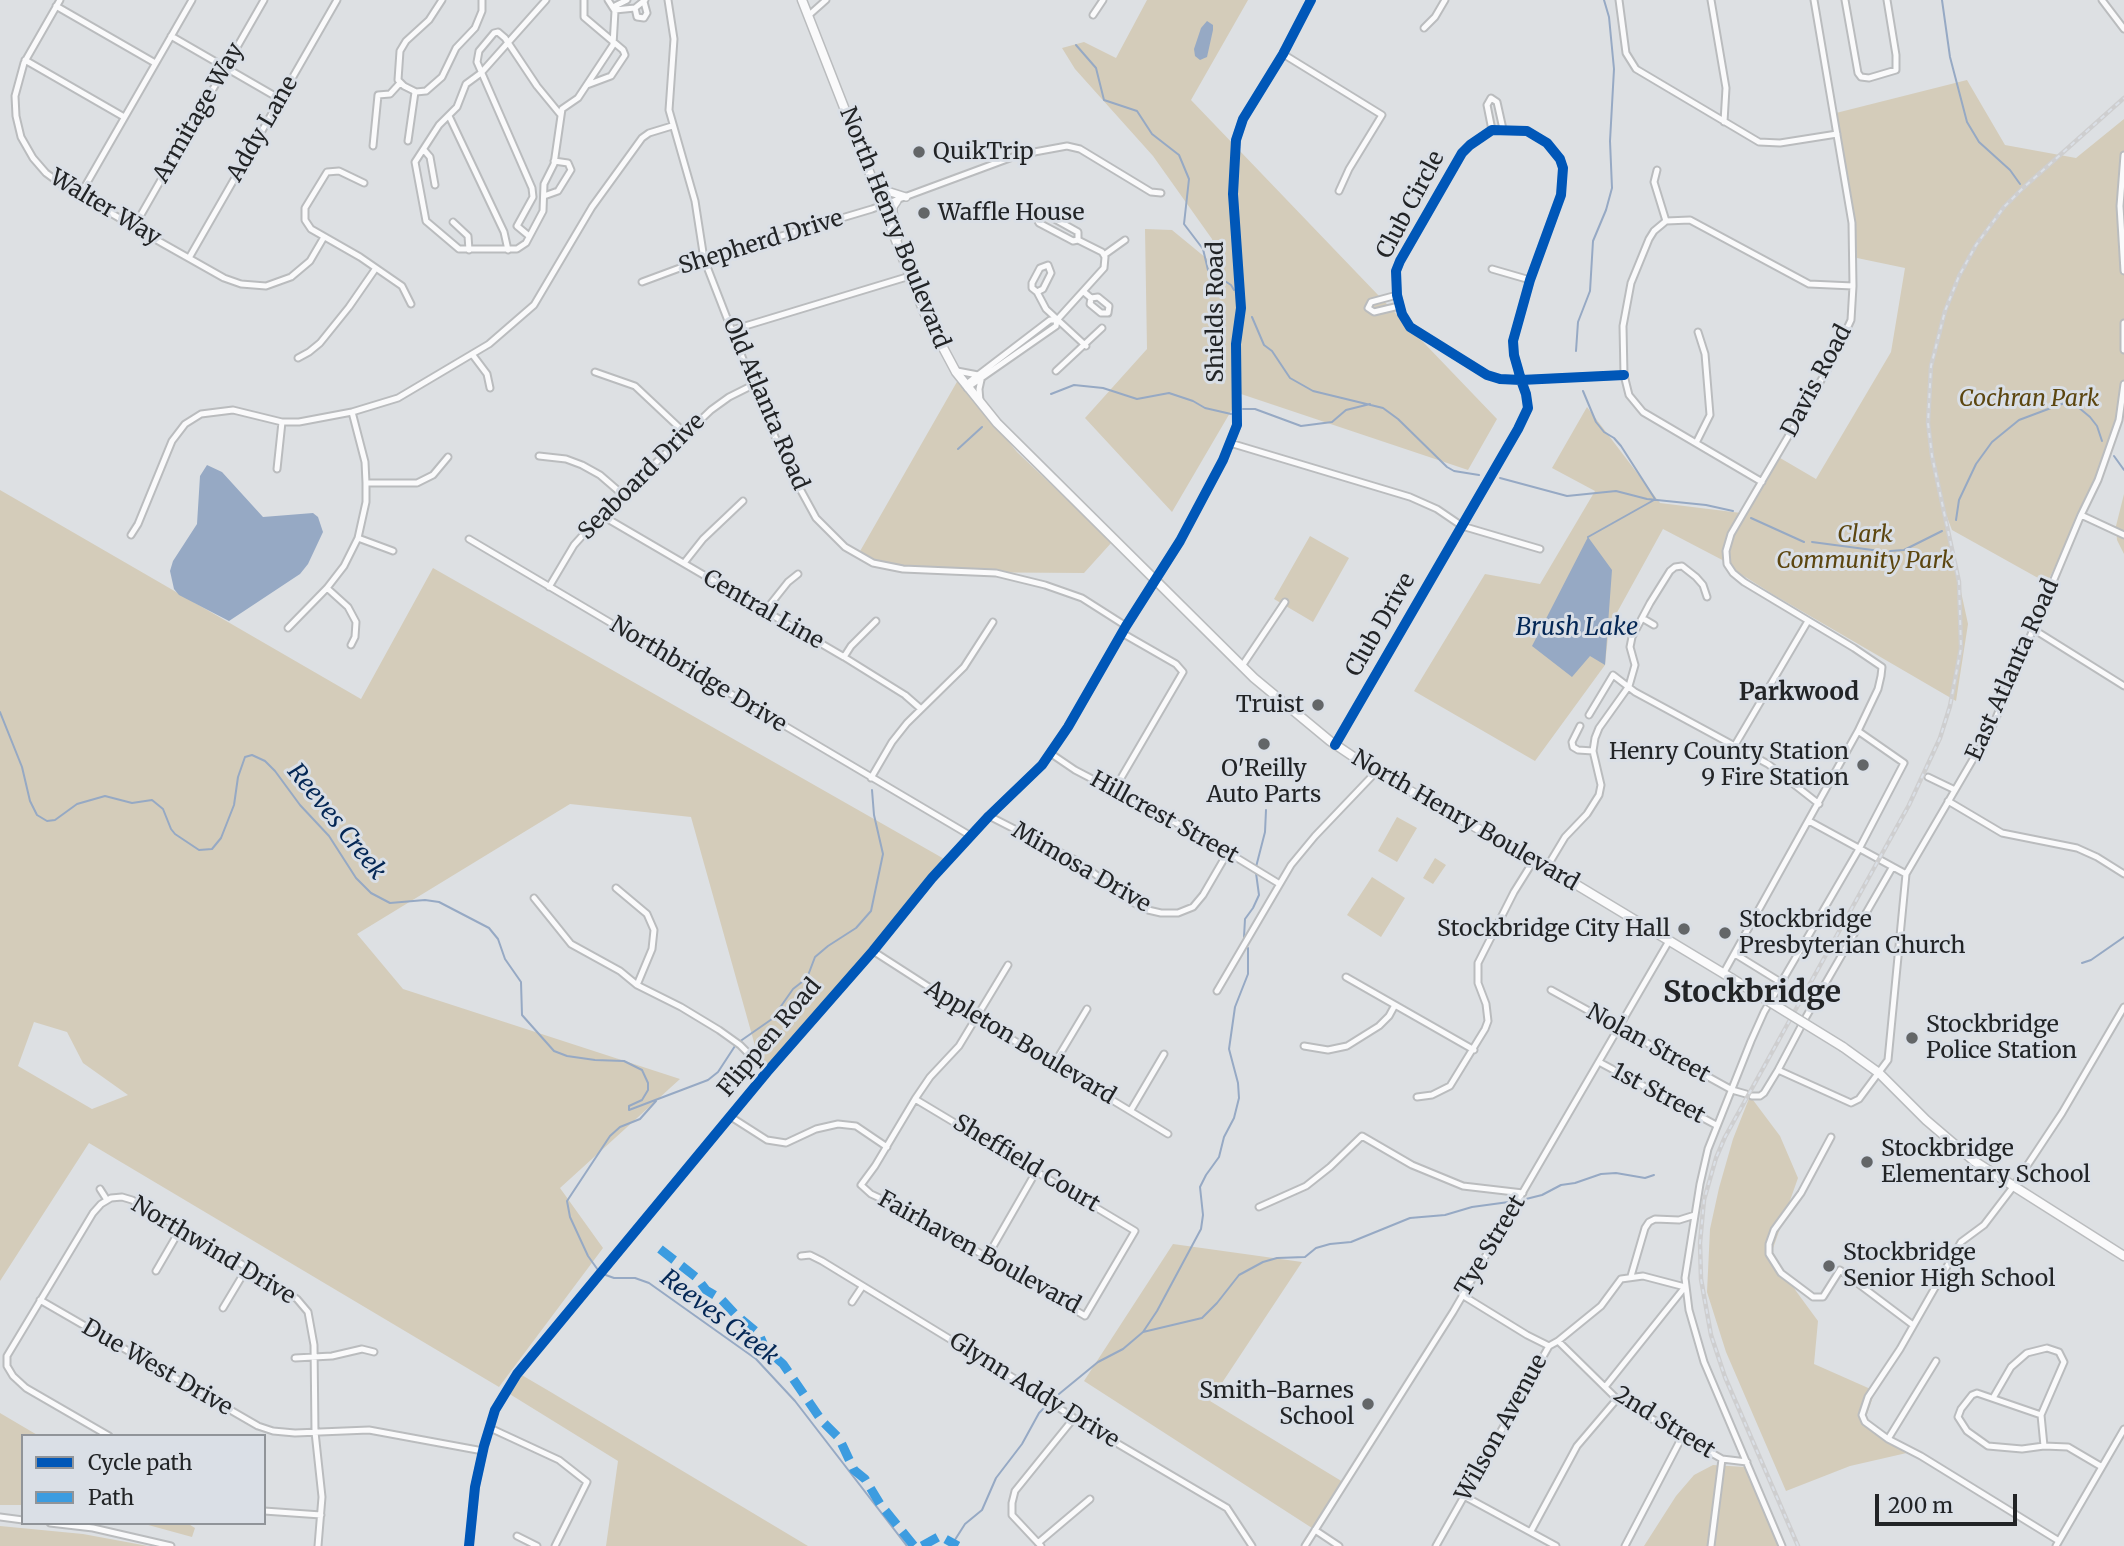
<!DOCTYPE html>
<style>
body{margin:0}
#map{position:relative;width:2124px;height:1546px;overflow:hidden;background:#dde0e3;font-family:Merriweather,serif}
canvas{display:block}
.legend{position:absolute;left:21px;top:1434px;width:245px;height:91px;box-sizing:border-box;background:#dadfe6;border:2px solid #909499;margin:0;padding:9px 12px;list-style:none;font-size:21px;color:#222426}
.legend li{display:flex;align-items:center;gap:14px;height:35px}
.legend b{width:35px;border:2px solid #909499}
.scale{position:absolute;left:1875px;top:1494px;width:142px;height:32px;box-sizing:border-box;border:4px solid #222426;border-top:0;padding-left:9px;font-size:21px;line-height:24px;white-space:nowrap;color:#222426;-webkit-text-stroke:5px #dadfe6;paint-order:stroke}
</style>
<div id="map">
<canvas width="2124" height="1546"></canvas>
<ul class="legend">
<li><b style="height:9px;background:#0057b8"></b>Cycle path</li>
<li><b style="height:9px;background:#3c9ce0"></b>Path</li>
</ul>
<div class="scale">200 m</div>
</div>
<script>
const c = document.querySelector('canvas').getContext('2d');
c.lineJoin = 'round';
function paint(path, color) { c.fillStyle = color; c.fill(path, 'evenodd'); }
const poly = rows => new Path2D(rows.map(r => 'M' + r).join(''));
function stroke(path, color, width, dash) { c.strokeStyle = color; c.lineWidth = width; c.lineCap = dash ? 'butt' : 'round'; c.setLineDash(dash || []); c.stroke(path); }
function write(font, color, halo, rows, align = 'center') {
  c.font = font + ' Merriweather,serif'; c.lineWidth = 6; c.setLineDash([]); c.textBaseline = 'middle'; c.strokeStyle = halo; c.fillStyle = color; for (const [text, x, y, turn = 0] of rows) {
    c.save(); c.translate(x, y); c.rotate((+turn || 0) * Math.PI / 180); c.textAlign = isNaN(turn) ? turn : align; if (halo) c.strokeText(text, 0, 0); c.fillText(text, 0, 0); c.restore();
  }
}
const green = poly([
 [1147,0,1248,0,1191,100,1497,419,1468,470,1241,394,1172,512,1085,418,1147,349,1145,229,1172,230,1217,267,1212,239,1153,156,1075,69,1062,48,1084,42,1116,58],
 [1967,80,2005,145,2076,158,2124,119,2124,393,2103,468,2047,583,1952,530,1942,504,1968,624,1956,701,1774,595,1739,573,1730,564,1663,529,1609,627,1605,665,1535,761,1414,691,1485,574,1540,584,1595,491,1552,468,1587,407,1660,503,1741,513,1731,534,1775,455,1816,479,1891,352,1905,268,1857,258,1836,113],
 [958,380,1017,452,1112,542,1084,573,933,572,886,567,859,553],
 [0,490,361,699,433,568,946,860,764,1078,691,817,570,804,357,934,403,989,680,1079,560,1188,603,1248,499,1387,89,1143,0,1281],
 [34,1022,67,1032,83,1063,128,1095,92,1109,18,1066],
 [2124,494,2124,554,2117,540,2116,526],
 [1310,536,1349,558,1313,622,1274,599],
 [1397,817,1417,828,1397,862,1378,851],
 [1435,858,1446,865,1433,884,1423,878],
 [1372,877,1405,898,1381,937,1347,915],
 [1750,1096,1780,1136,1798,1178,1772,1251,1796,1291,1818,1321,1814,1364,1875,1391,1864,1423,1911,1452,1850,1466,1786,1491,1726,1352,1707,1292,1710,1229,1719,1188,1733,1139],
 [1173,1244,1302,1262,1210,1401,1343,1482,1312,1528,1084,1381],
 [520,1374,549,1391,808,1546,606,1546,618,1461,508,1393],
 [0,1413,39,1436,23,1436,23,1505,0,1505],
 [1713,1465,1745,1467,1778,1546,1644,1546,1676,1496,1694,1475],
 [141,1523,187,1523,195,1528,192,1537],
 [0,1526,83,1534,148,1546,0,1546]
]);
const water = poly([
 [1207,21,1213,25,1213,30,1207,57,1200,60,1195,56,1194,49,1201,28],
 [207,465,222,472,263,517,313,513,318,517,323,532,308,564,300,574,229,621,179,595,174,589,170,571,173,561,197,524,200,476],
 [1588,537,1612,570,1605,665,1590,656,1572,677,1532,646]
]);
const stream = poly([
 [1942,0,1950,57,1967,122,1979,142,2010,170,2020,184],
 [1076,45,1096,68,1104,100,1137,111,1152,134,1179,155,1189,179,1184,224,1203,249,1208,270,1231,285,1234,290],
 [1252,317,1264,345,1272,351,1290,378,1313,391,1383,408,1398,419,1447,467,1454,471,1479,475],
 [1576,351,1578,322,1590,291,1593,241,1606,210,1612,188,1610,141,1614,69,1609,17,1604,0],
 [1583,391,1596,422,1604,432,1614,438,1621,446,1655,499],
 [1051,394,1074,385,1103,388,1137,399,1169,393,1193,401,1205,408,1231,414],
 [1243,409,1255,409,1301,426,1332,422,1346,410,1370,404],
 [958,449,982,427],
 [2114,456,2124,470],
 [1500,478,1567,496,1616,491,1647,499,1706,505,1733,511],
 [1751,518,1804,542],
 [1956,520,1959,500,1976,464,1992,442,2019,420,2067,402,2078,407,2090,417,2097,426,2102,441],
 [1588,537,1654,500],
 [1812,542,1880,551],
 [1890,551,1904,550,1942,531],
 [0,712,22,767,30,801,37,815,47,821,55,820,77,804,105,796,132,803,152,800,163,809,171,829,175,834,199,850,212,849,221,838,234,805,238,777,245,757,252,755,265,761,275,771,300,805,329,836,356,878,371,893,390,903,425,900,439,902,489,928,498,939,505,959,521,982,522,1015,554,1051,567,1056,595,1060,624,1061,642,1070,648,1083,648,1090,642,1100,629,1106,629,1110,708,1080,718,1072,735,1046],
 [1256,867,1265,832,1266,810],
 [1244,937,1245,919,1253,908,1259,895,1256,873],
 [2082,963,2091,960,2124,937],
 [739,1042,772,1019,793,989,807,978,815,957,828,946,856,928,871,911,883,854,874,815,872,790],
 [1522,1200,1542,1195,1561,1185,1575,1183,1601,1174,1616,1173,1645,1178,1654,1175],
 [598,1270,588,1256,570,1217,567,1201,610,1136,620,1127,640,1119,656,1101],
 [603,1274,614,1278,635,1278,649,1283,756,1359,795,1401,907,1546],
 [1143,1332,1202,1318,1217,1303,1239,1275,1263,1262,1277,1258,1305,1257,1316,1248,1330,1244,1351,1242,1410,1218,1445,1215,1472,1207,1516,1201],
 [1059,1394,1098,1362,1123,1349,1143,1332,1157,1311,1201,1229,1203,1215,1200,1187,1206,1175,1219,1157,1224,1137,1234,1118,1239,1098,1238,1083,1229,1049,1235,1007,1248,974,1248,948],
 [951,1546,965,1524,982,1510,996,1478,1022,1444,1039,1413,1045,1407]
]);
const minor = poly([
 [60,0,24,63,15,96,16,116,21,137,33,158,46,173,61,184,162,243,224,278,241,284,266,286,291,277,310,261,324,237],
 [442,0,429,20,406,41,400,51,398,80,404,86,416,92,426,91,442,77,456,48,475,28,482,11,482,0],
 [546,0,481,73,466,84,457,107,439,125,415,162,426,221,459,249,517,249,526,243,543,211,544,184,554,164,562,109,578,98,613,45,615,11,608,0],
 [584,0,584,17,623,50,625,55,611,76,587,85],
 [668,0,674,39,669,110,695,201,704,259,753,385,787,465,816,518,845,547,873,563,903,569,996,573,1045,585,1082,598,1126,626],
 [1619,0,1626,53,1636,69,1759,142,1780,143,1837,134],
 [1711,0,1726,88,1724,122],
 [1845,0,1858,73,1861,77,1869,78,1896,70,1896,55,1887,0],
 [2102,0,2124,29],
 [56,6,155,63],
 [613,7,627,0],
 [635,8,637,17,644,18,647,13,644,2],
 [615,10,635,8,645,0],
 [1093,15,1103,0],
 [808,16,826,0],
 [1424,28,1435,17,1445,0],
 [171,36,280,99],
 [1283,54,1382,115,1349,169,1339,191],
 [25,60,124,117],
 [449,116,504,232,508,250],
 [1492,130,1487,105,1491,98,1497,102,1503,129],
 [408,141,415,92],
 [373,146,378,95,390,94,400,83],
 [424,150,430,157,435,185],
 [2124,155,2120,206,2124,271],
 [1657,170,1654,182,1666,221],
 [364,183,339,171,327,172,305,208,305,220,311,229,360,257,402,286,411,304],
 [80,195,192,0],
 [544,196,558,191,571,170,568,163,554,161],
 [453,222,468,236,469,250],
 [134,227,264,0],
 [529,236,517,226,533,197,532,188,477,62,479,51,494,33,498,32,505,38,537,86,560,114],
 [1104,255,1125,240],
 [189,258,337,0],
 [1492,269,1530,280],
 [642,282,704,259,872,209,1018,155,1067,146,1080,149,1151,192,1161,193],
 [1037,292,1043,289,1051,273,1048,265,1040,268,1032,283,1032,288,1037,292,1046,309,1086,346],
 [1084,292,1091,298,1090,304,1101,313,1108,313,1109,306,1098,297,1091,298],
 [1397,295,1371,302,1368,308,1374,312,1399,306],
 [2124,323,2124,350],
 [732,330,910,276],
 [472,354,487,374,490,388],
 [298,358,309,352,320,343,349,307,376,268],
 [957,371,978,375],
 [1056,371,1102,328],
 [595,372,635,386,685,433],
 [965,385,1050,320,1057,320],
 [967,388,1056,326,1057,320,1104,268,1105,257,1102,252,1078,240,1073,241,1039,223,1036,218,1037,215,1044,213,1078,232,1078,240],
 [980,401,979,389,981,380],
 [1230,443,1410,497,1437,509,1462,526,1540,549],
 [1696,443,1710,415,1705,354,1698,332],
 [539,456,566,459,582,465,600,475,622,494],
 [277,469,282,422],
 [1762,482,1643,412,1629,395,1624,375,1623,326,1631,283,1649,239,1654,231,1666,221,1690,220,1809,284,1853,286],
 [366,483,417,483,433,475,448,457],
 [601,515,844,657,905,695,921,709],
 [2081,515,2124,535],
 [131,535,138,524,172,441,185,424,201,414,233,410,282,422,299,422,352,412,398,398,489,344,534,305,592,207,642,138,649,133,672,126],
 [358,538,393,551],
 [469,539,971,836],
 [684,563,703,539,743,501],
 [549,587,574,545,601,515,711,410,729,397,753,385],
 [327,588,348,607,356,622,355,637,351,645],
 [765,611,788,582,798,574],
 [1642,618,1654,625],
 [288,628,327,588,344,566,358,538,366,502,366,483,365,462,352,412],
 [2033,629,2124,686],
 [844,657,851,646,876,621],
 [1242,666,1285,602],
 [1589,715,1613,675,1635,692,1768,764,1819,804],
 [1580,726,1572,742,1573,747,1578,750,1593,751],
 [1335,745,1518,429,1528,408,1526,394,1521,380,1518,369,1514,355,1513,341,1530,280,1561,195,1563,168,1560,159,1547,143,1527,131,1492,130,1470,145,1462,153,1400,261,1396,271,1397,295,1402,314,1410,327,1487,375,1500,379,1521,380,1624,375],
 [1735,745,1808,621],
 [1050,753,1075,770,1201,836,1278,883],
 [1928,777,1955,790],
 [871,778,892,742,907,723,964,667,993,622],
 [1114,790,1183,672,1176,664,1122,633],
 [1948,801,2002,833,2077,848,2097,857,2124,874],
 [989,816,1079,862,1132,902,1148,910,1161,913,1178,913,1193,907,1203,895,1228,852],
 [1809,821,1906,874],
 [1547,867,1565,837,1587,814,1599,795,1601,785,1593,751,1595,738,1599,728,1629,686,1635,665,1630,647,1632,637,1650,603,1670,571,1675,567,1682,566,1696,577,1703,585,1707,597],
 [616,888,647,914,654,930,652,949,637,985],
 [534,898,571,944,620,971,637,985,681,1007,719,1030,740,1045,767,1072],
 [873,951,977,1018,1168,1134],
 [1735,954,1782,983],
 [1723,974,1858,731,1878,689,1881,676,1882,667,1854,648,1744,582,1733,573,1727,564,1726,551,1731,534,1830,365,1851,320,1853,286,1852,223,1814,0],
 [1346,977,1474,1050],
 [1551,990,1732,1090,1746,1094],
 [1217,991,1291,865,1315,836,1376,772],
 [1304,1046,1328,1050,1347,1046,1379,1026,1389,1016,1395,1005],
 [1599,1062,1716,1125],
 [1054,1064,1087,1009],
 [1778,1070,1851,1103,1859,1099,1888,1060,1906,874,1993,725,2081,515,2098,480,2119,420,2124,384],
 [1752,1096,1760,1096,1764,1093,1778,1070,1806,1017,1892,868],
 [1417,1097,1432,1095,1450,1086,1485,1029,1488,1021,1486,1004,1478,983,1478,963,1514,892,1534,860],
 [915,1099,1135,1231,1085,1316,916,1215,871,1194,861,1185,875,1166,915,1099,930,1077,959,1046,1008,965],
 [1131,1110,1164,1054],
 [731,1117,767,1140,786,1143,816,1129,838,1124,856,1126,887,1147],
 [1831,1137,1801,1193,1774,1230,1769,1244,1769,1254,1781,1273,1813,1297,1823,1297,1840,1270,1913,1325],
 [100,1189,107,1200],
 [1259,1207,1306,1186,1330,1167,1362,1136,1412,1165,1463,1186,1523,1193],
 [801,1256,810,1255,822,1261,1025,1385,1074,1418,1227,1508,1252,1546],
 [987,1257,1037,1170],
 [156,1271,181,1228],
 [1631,1276,1645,1228,1649,1222,1655,1219,1679,1220,1695,1215],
 [1462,1295,1527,1335,1549,1346],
 [40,1300,258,1426,273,1431,295,1433,369,1430,483,1451],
 [852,1302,862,1287],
 [223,1308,247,1268],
 [1558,1341,1617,1399,1722,1459,1747,1462],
 [295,1358,332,1356,362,1349,374,1352],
 [1605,1387,1685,1287],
 [1993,1398,2011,1367,2027,1353,2047,1348,2059,1352,2064,1362,2041,1415,2044,1446],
 [2041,1415,1977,1393,1972,1395,1961,1409,1958,1417,1967,1431,1988,1446,2022,1449,2044,1446,2068,1447,2102,1467],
 [490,1428,559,1460,587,1482,555,1546],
 [109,1436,26,1388,13,1376,7,1366,7,1356,93,1213,101,1204,111,1198,122,1197,132,1200,255,1272,297,1299,308,1312,314,1345,315,1432,322,1497,318,1546],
 [1888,1439,1936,1361],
 [1464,1496,1556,1546],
 [264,1511,321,1515],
 [0,1517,23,1520],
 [50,1523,93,1528,171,1546],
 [1315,1530,1339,1546],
 [1531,1531,1577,1446,1617,1399],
 [517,1536,537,1546],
 [2059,1541,1921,1456,1888,1439,1865,1422,1862,1415,1868,1397,1900,1349,1961,1242,1984,1225,2013,1187,2062,1113,2124,1007],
 [1038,1543,1090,1499],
 [469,1546,475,1487,484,1446,495,1410,517,1374,767,1072,873,951,932,878,989,816,1042,765,1068,727,1126,626,1180,541,1223,460,1237,425,1236,344,1241,308,1233,194,1236,140,1243,119,1283,54,1311,0],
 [1041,1546,1012,1515,1012,1503,1015,1491,1074,1418],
 [1305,1546,1453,1312,1669,941],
 [1436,1546,1549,1346,1558,1341,1601,1306,1621,1279,1643,1276,1685,1287],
 [1625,1546,1682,1437],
 [1711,1546,1722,1459],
 [1782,1546,1704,1362,1689,1310,1685,1278,1700,1184,1708,1149,1751,1041,1764,1012,1859,849,1904,763,1858,731],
 [2056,1546,2124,1429]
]);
const major = poly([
 [874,180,887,191,906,197],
 [897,201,893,207,893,212,898,238]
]);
const highway = poly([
 [802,0,924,312,956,372,997,423,1254,678,1330,741,1376,772,1547,867,1731,978],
 [1843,1047,1879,1073,1926,1120,1974,1161,2124,1256]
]);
const rail = poly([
 [1798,1546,1725,1377,1711,1335,1701,1279,1700,1243,1704,1200,1716,1158,1725,1137,1909,805,1940,738,1950,706,1961,648,1959,582,1932,456,1928,423,1931,366,1945,311,1959,276,1976,245,2004,207,2023,188,2124,98]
]);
const highwayBridge = poly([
 [1731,978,1843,1047]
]);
const quiet = poly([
 [660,1249,697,1278,706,1290,721,1299,735,1314,759,1334,765,1348,783,1364,822,1421,839,1438,854,1470,865,1479,880,1504,914,1546],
 [922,1546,940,1536,958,1546]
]);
const cycleway = poly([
 [1335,745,1518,429,1528,408,1526,394,1521,380,1518,369,1514,355,1513,341,1530,280,1561,195,1563,168,1560,159,1547,143,1527,131,1492,130,1470,145,1462,153,1400,261,1396,271,1397,295,1402,314,1410,327,1487,375,1500,379,1521,380,1624,375],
 [469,1546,475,1487,484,1446,495,1410,517,1374,767,1072,873,951,932,878,989,816,1042,765,1068,727,1126,626,1180,541,1223,460,1237,425,1236,344,1241,308,1233,194,1236,140,1243,119,1283,54,1311,0]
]);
const markers = [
 [919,152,7,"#636668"],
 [924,213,7,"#636668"],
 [1318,705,7,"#636668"],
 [1264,744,7,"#636668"],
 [1863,765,7,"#636668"],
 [1684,929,7,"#636668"],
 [1725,933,7,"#636668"],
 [1912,1038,7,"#636668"],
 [1867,1162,7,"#636668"],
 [1829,1266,7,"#636668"],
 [1368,1404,7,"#636668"]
];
const streetNames = [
 ["Armitage Way",199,113,-60],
 ["Addy Lane",263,129,-60],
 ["Club Circle",1411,205,-62],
 ["Walter Way",105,208,31],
 ["North Henry Boulevard",894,228,68],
 ["Shepherd Drive",761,243,-17],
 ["Shields Road",1216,312,-90],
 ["Davis Road",1817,381,-62],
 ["Old Atlanta Road",765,404,67],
 ["Seaboard Drive",642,477,-45],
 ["Central Line",763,610,30],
 ["Club Drive",1381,625,-60],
 ["East Atlanta Road",2013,670,-66],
 ["Northbridge Drive",698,675,31],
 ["Hillcrest Street",1164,818,29],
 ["North Henry Boulevard",1465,821,30],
 ["Mimosa Drive",1081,868,30],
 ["Flippen Road",770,1038,-50],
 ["Appleton Boulevard",1020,1043,31],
 ["Nolan Street",1648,1044,29],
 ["1st Street",1658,1094,28],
 ["Sheffield Court",1026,1164,31],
 ["Tye Street",1491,1246,-59],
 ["Northwind Drive",213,1251,31],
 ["Fairhaven Boulevard",979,1253,29],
 ["Due West Drive",157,1368,30],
 ["Glynn Addy Drive",1034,1391,32],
 ["2nd Street",1664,1423,32],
 ["Wilson Avenue",1502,1428,-61]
];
const poiNames = [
 ["QuikTrip",933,152],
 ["Waffle House",938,213],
 ["Truist",1304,705,"right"],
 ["Henry County Station",1849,752,"right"],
 ["9 Fire Station",1849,778,"right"],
 ["O'Reilly",1264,769,"center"],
 ["Auto Parts",1264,795,"center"],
 ["Stockbridge",1739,920],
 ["Presbyterian Church",1739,946],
 ["Stockbridge City Hall",1670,929,"right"],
 ["Stockbridge",1926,1025],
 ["Police Station",1926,1051],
 ["Stockbridge",1881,1149],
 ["Elementary School",1881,1175],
 ["Stockbridge",1843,1253],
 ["Senior High School",1843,1279],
 ["Smith-Barnes",1354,1391,"right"],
 ["School",1354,1417,"right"]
];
const parkNames = [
 ["Cochran Park",2029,399],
 ["Clark",1865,535],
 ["Community Park",1865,561]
];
const waterNames = [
 ["Brush Lake",1577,628],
 ["Reeves Creek",336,822,51],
 ["Reeves Creek",719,1318,37]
];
const neighbourhoodNames = [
 ["Parkwood",1799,693]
];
const districtNames = [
 ["Stockbridge",1752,994]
];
paint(green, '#d4ccba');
paint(water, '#96a9c4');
stroke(stream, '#96a9c4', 2);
stroke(minor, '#babcbe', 9);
stroke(major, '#babcbe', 10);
stroke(highway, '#babcbe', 11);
stroke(minor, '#fafafb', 5);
stroke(major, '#fafafb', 7);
stroke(highway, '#fafafb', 8);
stroke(rail, '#cececf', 4.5);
stroke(rail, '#dadfe6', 2, [5]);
stroke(highwayBridge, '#babcbe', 11, []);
stroke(highwayBridge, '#fafafb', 8);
stroke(quiet, '#3c9ce0', 9, [18, 9]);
stroke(cycleway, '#0057b8', 10);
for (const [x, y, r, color] of markers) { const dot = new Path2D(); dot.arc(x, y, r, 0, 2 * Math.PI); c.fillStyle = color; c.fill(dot); stroke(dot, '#dadfe6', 2.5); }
write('23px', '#222426', '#dadfe6', streetNames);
write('23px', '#222426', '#dadfe6', poiNames, 'left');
write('italic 23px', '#5c4610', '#dadfe6', parkNames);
write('italic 24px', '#042755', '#dadfe6', waterNames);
write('bold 24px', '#222426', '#dadfe6', neighbourhoodNames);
write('bold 30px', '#222426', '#dadfe6', districtNames);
</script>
